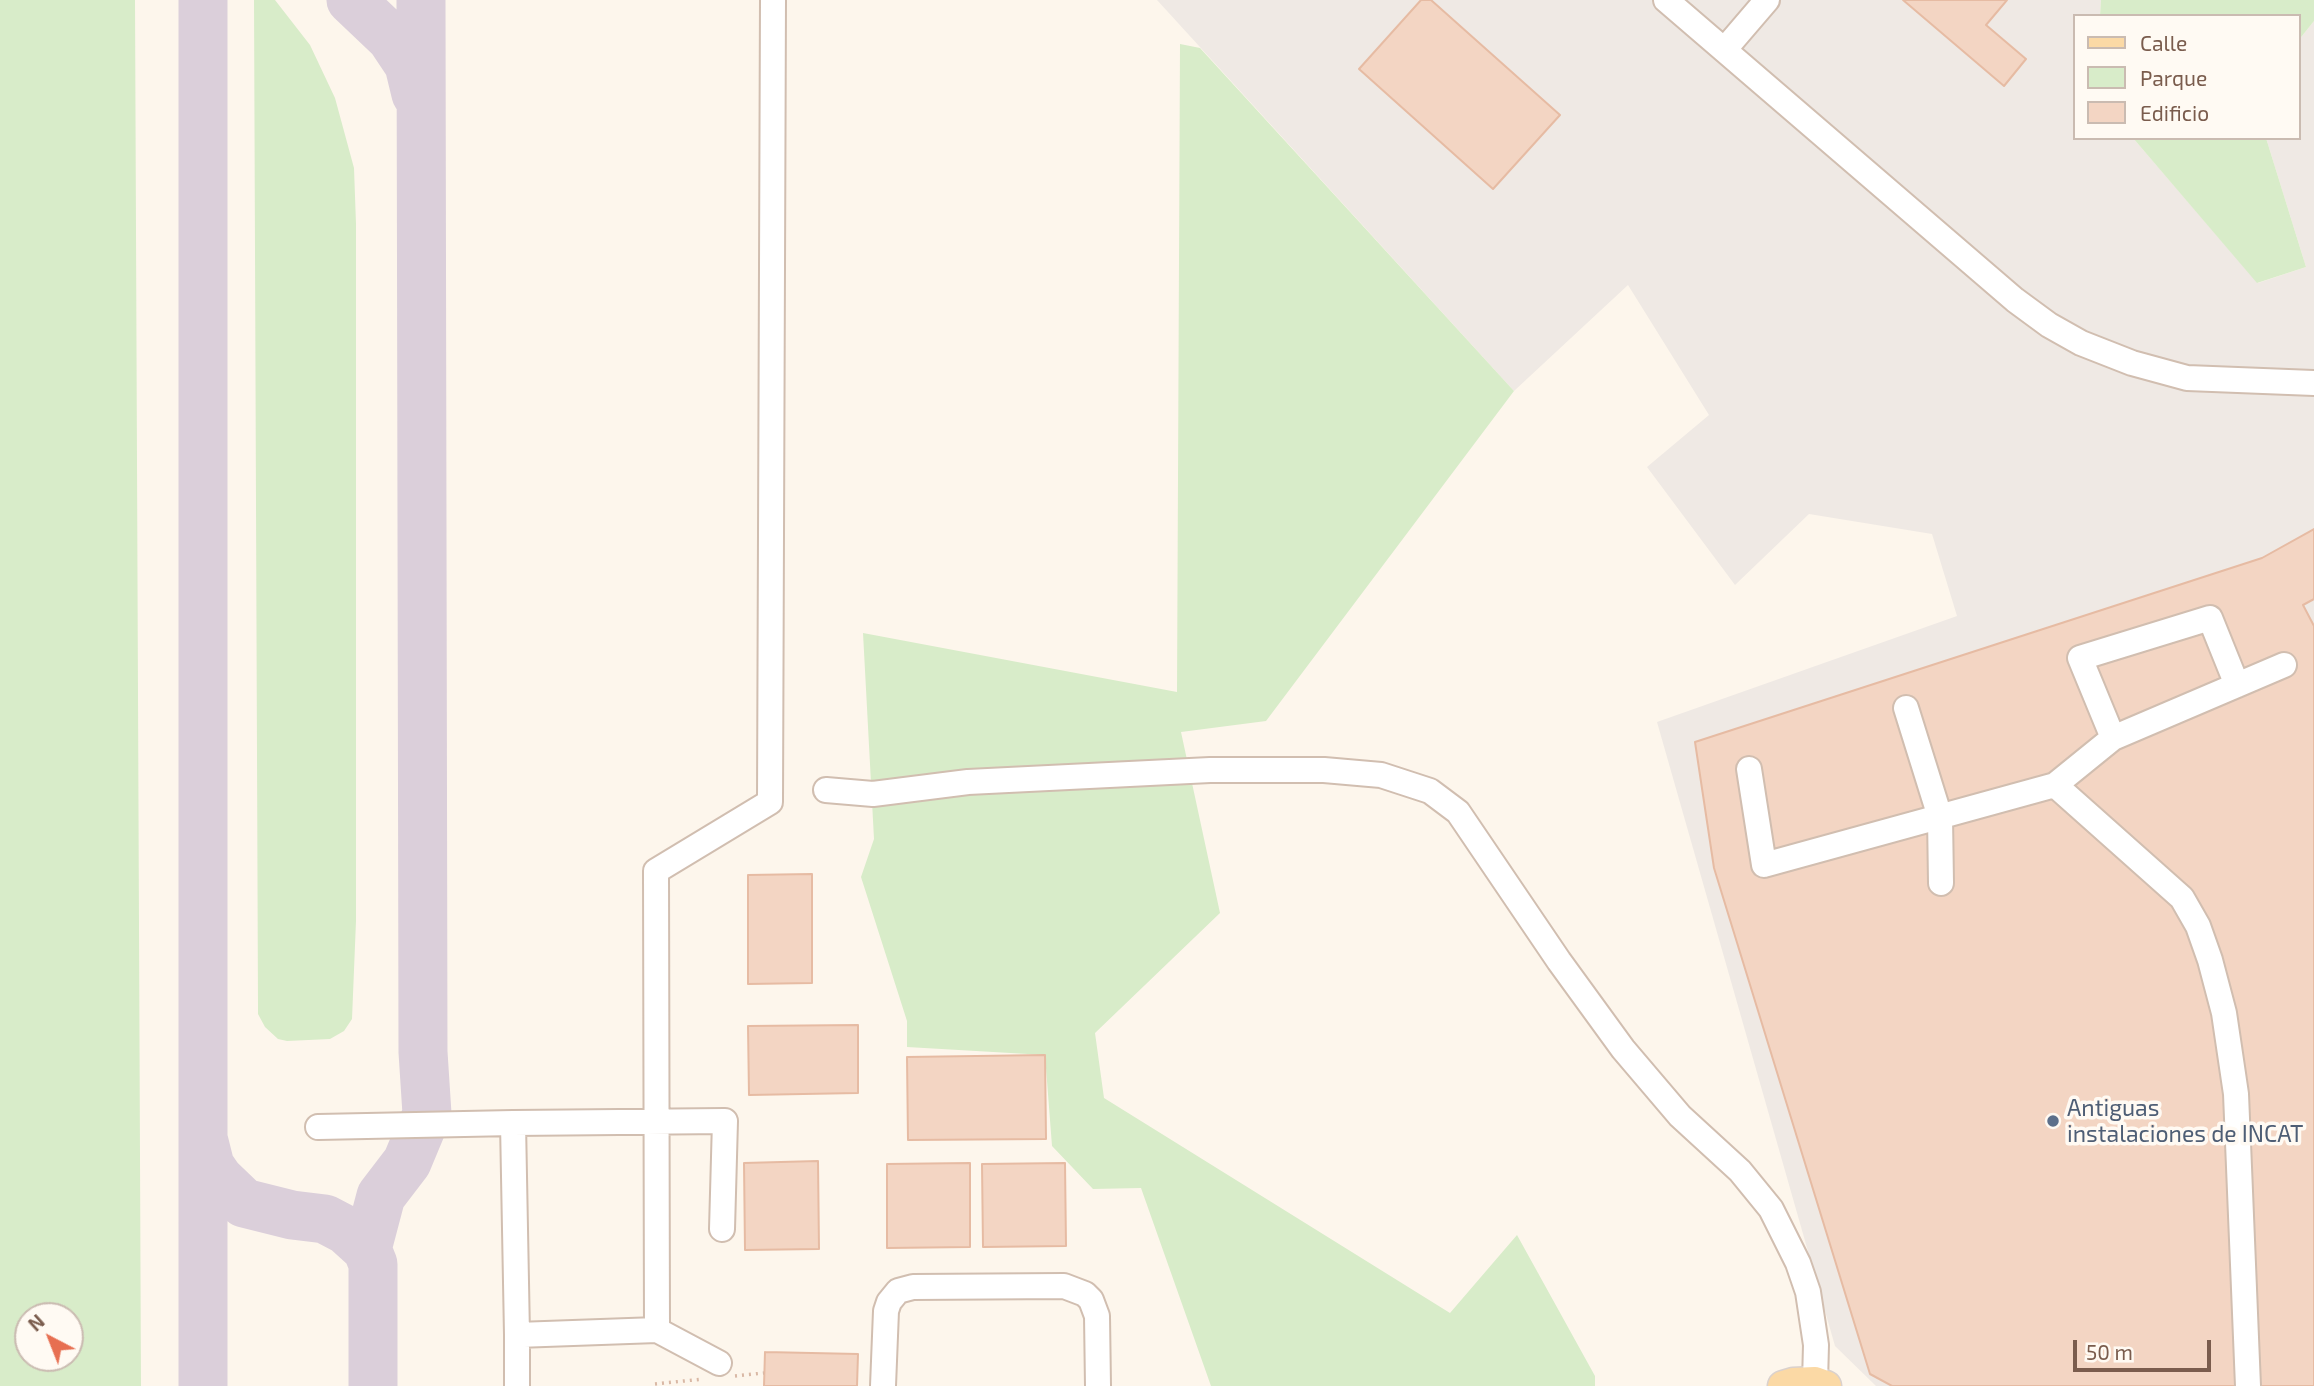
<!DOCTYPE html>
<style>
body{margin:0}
#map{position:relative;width:2314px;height:1386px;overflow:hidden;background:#fdf6ec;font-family:"Exo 2",sans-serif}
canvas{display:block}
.legend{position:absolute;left:2073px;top:14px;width:228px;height:126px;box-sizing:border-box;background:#fffaf3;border:2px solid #cabbb1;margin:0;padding:9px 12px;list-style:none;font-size:21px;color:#7a5c4d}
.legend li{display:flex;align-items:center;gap:14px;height:35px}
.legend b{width:35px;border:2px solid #cabbb1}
.north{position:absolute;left:14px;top:1302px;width:70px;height:70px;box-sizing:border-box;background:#fffaf3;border:2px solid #cabbb1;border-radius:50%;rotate:318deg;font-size:19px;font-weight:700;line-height:28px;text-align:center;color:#7a5c4d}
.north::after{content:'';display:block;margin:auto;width:24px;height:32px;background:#e76f51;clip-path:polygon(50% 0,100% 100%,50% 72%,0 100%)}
.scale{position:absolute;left:2073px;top:1340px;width:138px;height:32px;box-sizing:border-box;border:4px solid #7a5c4d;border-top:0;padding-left:9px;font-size:21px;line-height:24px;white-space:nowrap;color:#7a5c4d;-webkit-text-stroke:5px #fffaf3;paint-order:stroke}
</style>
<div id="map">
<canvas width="2314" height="1386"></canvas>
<ul class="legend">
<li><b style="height:9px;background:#fbd9a5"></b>Calle</li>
<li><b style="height:19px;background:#d8ecc9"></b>Parque</li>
<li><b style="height:19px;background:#f3d5c3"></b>Edificio</li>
</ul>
<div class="north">N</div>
<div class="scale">50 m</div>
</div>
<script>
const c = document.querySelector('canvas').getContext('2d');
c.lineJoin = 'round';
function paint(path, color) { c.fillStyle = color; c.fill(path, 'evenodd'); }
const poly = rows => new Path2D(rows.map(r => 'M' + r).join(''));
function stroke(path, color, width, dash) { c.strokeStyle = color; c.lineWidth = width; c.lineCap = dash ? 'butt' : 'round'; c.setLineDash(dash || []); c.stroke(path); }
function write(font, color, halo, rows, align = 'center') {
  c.font = font + ' "Exo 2",sans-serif'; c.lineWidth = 7; c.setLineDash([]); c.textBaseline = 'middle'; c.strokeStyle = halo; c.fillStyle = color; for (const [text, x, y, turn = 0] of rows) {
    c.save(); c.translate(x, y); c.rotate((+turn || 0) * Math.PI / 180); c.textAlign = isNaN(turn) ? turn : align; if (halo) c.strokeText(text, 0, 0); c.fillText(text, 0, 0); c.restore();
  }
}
const industrial = poly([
 [1157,0,2101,0,2100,16,2074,16,2074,138,2133,138,2258,283,2306,267,2266,138,2298,138,2298,41,2314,21,2314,1386,1876,1386,1835,1346,1657,722,1957,616,1932,534,1809,514,1735,585,1647,467,1709,415,1628,285,1514,391]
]);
const green = poly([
 [0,0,135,0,141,1386,0,1386],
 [28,1316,70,1316,70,1358,28,1358],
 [254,0,275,0,310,45,335,98,354,168,356,224,356,921,352,1019,344,1031,330,1039,287,1041,278,1039,265,1027,258,1014,258,1006],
 [2101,0,2314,0,2314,21,2298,41,2298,16,2100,16],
 [1180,44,1200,48,1514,391,1266,721,1181,732,1220,913,1095,1033,1104,1098,1450,1313,1517,1235,1595,1376,1595,1386,1211,1386,1141,1188,1093,1189,1052,1146,1045,1055,907,1047,907,1021,861,877,874,839,863,633,1177,692],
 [2133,138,2266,138,2306,267,2257,283]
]);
const taxiway = poly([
 [203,0,203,1386],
 [351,0,391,38,409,65,416,94],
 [204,1142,210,1166,219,1179,244,1203,292,1215,325,1219,346,1230,367,1249,373,1264,373,1386],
 [367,1249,381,1196,407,1162,427,1114,423,1052,421,0]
]);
const building = poly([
 [1421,0,1431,0,1560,115,1493,189,1359,69,1421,0],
 [1903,0,2007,0,1986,25,2026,59,2004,86,1903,0],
 [2314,529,2314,599,2303,605,2314,626,2314,1386,1892,1386,1870,1374,1714,868,1695,742,2262,558,2314,529],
 [812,874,812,983,748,984,748,875,812,874],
 [858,1025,858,1093,749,1095,748,1026,858,1025],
 [1045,1055,1046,1139,908,1140,907,1057,1045,1055],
 [818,1161,819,1249,745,1250,744,1163,818,1161],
 [970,1163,970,1247,887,1248,887,1164,970,1163],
 [1065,1163,1066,1246,983,1247,982,1164,1065,1163],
 [765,1352,858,1354,857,1386,764,1386,765,1352]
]);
const path = poly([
 [735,1376,764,1373],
 [655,1384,703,1379]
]);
const minor = poly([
 [1666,0,2015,300,2049,325,2081,343,2132,363,2187,378,2314,383],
 [1725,49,1767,0],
 [1906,708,1940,817,1941,883],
 [2113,738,2080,658,2210,618,2237,685],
 [1749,769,1764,865,2055,785,2113,738,2284,665],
 [2055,785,2182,898,2198,926,2210,960,2224,1013,2236,1094,2248,1386],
 [826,790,873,794,968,782,1210,770,1324,770,1381,775,1430,791,1458,812,1559,961,1623,1049,1680,1116,1740,1171,1771,1209,1798,1263,1808,1292,1816,1345,1815,1382],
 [318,1127,513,1123],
 [657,1330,719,1363],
 [517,1335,513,1123,725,1121,722,1229],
 [517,1386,517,1335,657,1330,656,871,770,802,773,0],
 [883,1386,886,1311,889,1302,898,1291,913,1287,1064,1286,1085,1294,1091,1300,1097,1316,1098,1386]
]);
const major = poly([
 [1783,1386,1793,1383,1815,1382,1826,1386]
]);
const markers = [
 [2053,1121,7,"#5c6f8a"]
];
const serviceNames = [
 ["Antiguas",2067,1108],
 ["instalaciones de INCAT",2067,1134]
];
paint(industrial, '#efe9e4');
paint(green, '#d8ecc9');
stroke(taxiway, '#dbcfda', 49);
paint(building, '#f3d5c3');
stroke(building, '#e6bba3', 2);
stroke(minor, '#d1beb0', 28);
stroke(major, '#dad1cd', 33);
stroke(path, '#d9b8a5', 3.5, [2, 5]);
stroke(minor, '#fff', 24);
stroke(major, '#fbd9a5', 30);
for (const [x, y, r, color] of markers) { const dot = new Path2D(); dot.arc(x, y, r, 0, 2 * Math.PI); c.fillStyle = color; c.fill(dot); stroke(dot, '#fffaf3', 2.5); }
write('23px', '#4e5e75', '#fffaf3', serviceNames, 'left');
</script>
